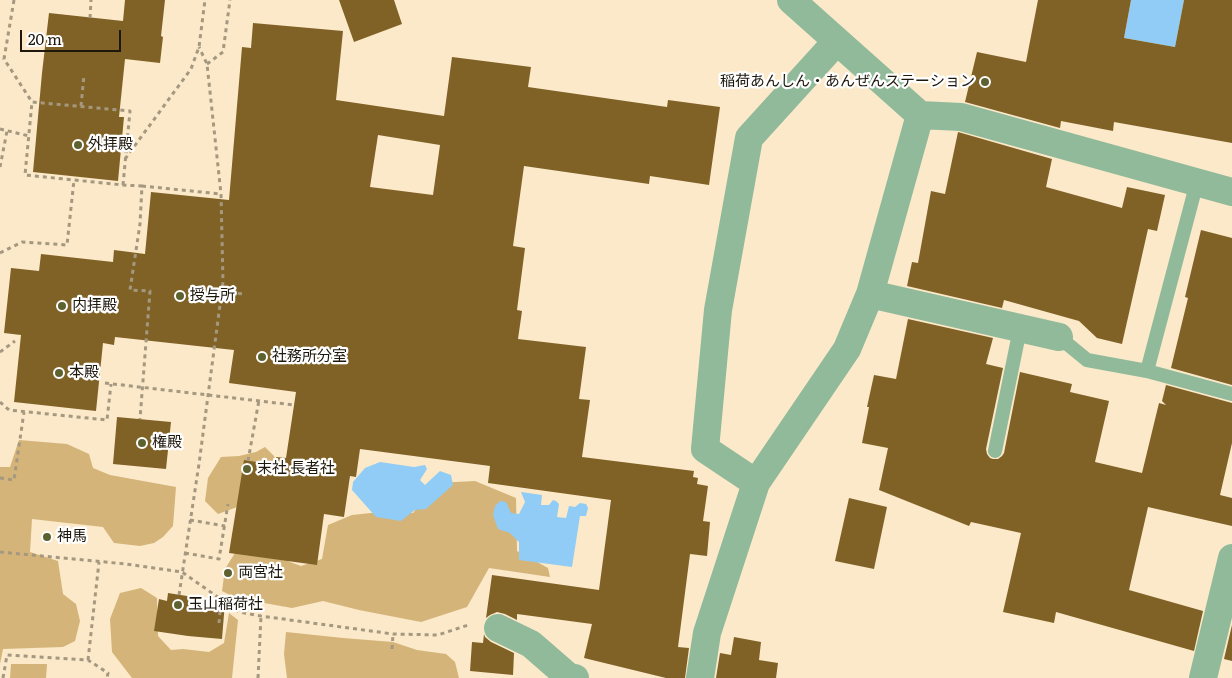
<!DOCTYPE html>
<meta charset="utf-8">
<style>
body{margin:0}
#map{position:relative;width:1232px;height:678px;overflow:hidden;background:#fbe9c9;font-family:Literata,serif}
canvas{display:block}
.scale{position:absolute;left:20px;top:30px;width:101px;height:22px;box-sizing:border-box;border:2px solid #1d170c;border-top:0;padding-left:6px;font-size:15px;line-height:18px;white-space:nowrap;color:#1d170c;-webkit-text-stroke:4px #fff;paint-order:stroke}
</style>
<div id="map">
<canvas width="1232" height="678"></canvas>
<div class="scale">20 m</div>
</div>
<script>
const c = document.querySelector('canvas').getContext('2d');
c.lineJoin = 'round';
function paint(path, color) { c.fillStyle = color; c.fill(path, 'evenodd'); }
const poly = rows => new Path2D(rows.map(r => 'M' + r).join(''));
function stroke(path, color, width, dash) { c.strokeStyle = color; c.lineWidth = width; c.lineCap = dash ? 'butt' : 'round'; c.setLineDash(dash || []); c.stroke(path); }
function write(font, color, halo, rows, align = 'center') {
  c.font = font + ' Literata,"Noto Sans JP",serif'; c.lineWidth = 4.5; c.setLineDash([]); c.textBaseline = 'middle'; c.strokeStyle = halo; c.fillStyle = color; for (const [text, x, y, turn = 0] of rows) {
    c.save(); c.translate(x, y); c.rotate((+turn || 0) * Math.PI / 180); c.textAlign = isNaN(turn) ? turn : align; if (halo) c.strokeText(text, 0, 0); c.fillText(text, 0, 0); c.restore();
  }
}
const forest = poly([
 [19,440,67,444,89,454,93,468,110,475,176,487,173,526,163,537,154,543,140,546,114,543,103,527,32,519,30,552,58,561,63,594,76,604,80,621,75,641,63,647,3,649,0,664,0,467,10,467],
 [265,447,274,456,282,480,274,554,290,562,301,566,322,559,328,525,352,515,371,513,413,513,437,483,475,481,516,498,517,551,548,568,550,577,489,568,467,607,421,622,359,610,323,601,292,608,236,598,222,591,225,569,243,540,240,506,218,514,205,501,208,478,221,457,239,456,256,452],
 [141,588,157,598,158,636,171,650,183,649,209,652,224,643,229,613,238,620,232,678,132,678,112,652,110,619,120,593],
 [286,632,343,638,393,642,417,650,446,654,455,662,459,678,287,678,284,654],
 [11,664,47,664,46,678,10,678]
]);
const water = poly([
 [1131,0,1184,0,1175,47,1124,38],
 [380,462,414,467,425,465,427,469,420,480,425,485,440,471,451,475,453,485,426,509,415,510,401,521,376,517,352,490,353,482,365,468],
 [521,492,542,495,541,505,549,505,553,500,556,501,559,504,557,517,566,518,569,506,575,507,580,503,586,504,588,508,586,516,580,516,572,567,519,560,519,542,510,533,498,529,493,515,495,506,500,501,506,502,511,513,519,514,525,502]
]);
const building = poly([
 [125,0,165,0,161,36,163,37,160,63,125,59,119,117,124,117,118,181,33,172,42,73,49,13,123,21],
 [339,0,394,0,402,24,354,42],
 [1038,0,1131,0,1124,38,1175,47,1184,0,1232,0,1232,143,1114,122,1113,131,1061,121,1060,128,965,102,977,52,1026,62],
 [253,23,343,31,336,100,444,116,452,57,531,67,528,87,667,107,668,100,720,107,709,185,650,176,649,184,524,166,513,246,525,248,517,310,522,311,518,339,586,347,579,399,590,400,582,457,694,471,693,477,698,478,697,484,708,486,703,521,710,522,707,556,690,554,678,647,689,648,685,678,666,678,584,658,592,624,517,614,517,620,505,614,497,612,490,615,486,618,492,575,599,590,611,500,488,483,490,466,360,449,356,477,350,476,344,517,324,514,317,565,229,553,244,460,275,465,276,457,286,458,296,392,229,383,234,350,115,337,114,345,103,343,96,411,14,402,21,335,4,333,11,268,39,271,41,254,113,262,114,250,145,254,151,192,229,200,242,47,251,48],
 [378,135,440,145,433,195,370,187],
 [958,132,1052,159,1046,187,1122,208,1127,187,1165,195,1157,231,1148,229,1122,344,1097,338,1079,321,1004,300,1002,308,907,286,912,262,918,263,931,191,945,194],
 [1201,230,1232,238,1232,385,1171,368,1188,298,1185,297],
 [908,319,993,338,986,364,1003,368,986,449,987,454,990,458,993,459,998,459,1002,456,1004,453,1020,372,1072,384,1070,392,1109,401,1095,462,1142,473,1159,403,1166,405,1162,401,1166,385,1232,403,1232,443,1220,495,1232,498,1232,526,1148,507,1129,590,1203,611,1194,651,1056,612,1054,623,1003,612,1021,533,971,522,969,526,879,490,888,448,862,443,869,407,867,407,874,375,896,379],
 [117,417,171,422,166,469,113,464],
 [849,498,887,507,874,569,835,561],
 [168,593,225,602,222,639,188,636,154,631,159,599,167,601],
 [1232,625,1232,661,1224,659],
 [484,634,485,637,491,642,514,653,513,675,470,671,472,642,483,643],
 [734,637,761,642,759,660,778,663,776,678,716,678,720,653,731,655]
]);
const path = poly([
 [14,0,4,59,32,102],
 [90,18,91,0],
 [207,64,223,52,230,0],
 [81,106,84,75],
 [0,129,29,136],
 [125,159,191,69,199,47,205,0],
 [0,167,7,131],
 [123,185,130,111,32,102,25,175,123,185,142,186,140,224,130,290,150,291,140,419],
 [142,186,221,194],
 [0,253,22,242,67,245,74,180],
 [222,292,244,294],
 [0,352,15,341],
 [105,383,294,405],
 [0,402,9,410,107,420,111,384],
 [248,461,259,400],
 [0,478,14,480,24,412],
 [190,520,225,526],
 [0,552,126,564,182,572,239,612,261,616,393,634,438,635,468,625],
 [185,553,219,559,228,504],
 [179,595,199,464,223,282,221,194,207,64,199,47],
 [219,623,221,599],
 [392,649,393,634],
 [88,660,99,562],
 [3,678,7,655,88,660,108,673,107,678],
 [258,678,261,616]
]);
const lane = poly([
 [1059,337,1087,360,1147,371,1232,394],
 [1147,371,1197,182],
 [995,451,1020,329]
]);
const street = poly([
 [791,0,920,115,961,117,1232,192],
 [870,294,1059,337],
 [756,483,705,449,718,310,749,138,837,41],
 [498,628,531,644,569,677,575,678],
 [700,678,707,633,756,483,847,349,870,294,920,115],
 [1203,678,1232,558]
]);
const markers = [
 [985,82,5,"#5d612f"],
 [78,145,5,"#5d612f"],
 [180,296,5,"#5d612f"],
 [62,306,5,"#5d612f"],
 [262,357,5,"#5d612f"],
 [59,373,5,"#5d612f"],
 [142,443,5,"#5d612f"],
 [247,469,5,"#5d612f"],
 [47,537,5,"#5d612f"],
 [228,573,5,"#5d612f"],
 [178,605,5,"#5d612f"]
];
const poiNames = [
 ["稲荷あんしん・あんぜんステーション",975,82,"right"],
 ["外拝殿",88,145],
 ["授与所",190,296],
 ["内拝殿",72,306],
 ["社務所分室",272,357],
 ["本殿",69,373],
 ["権殿",152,443],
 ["末社 長者社",257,469],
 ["神馬",57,537],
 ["両宮社",238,573],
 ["玉山稲荷社",188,605]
];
paint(forest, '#d4b479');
paint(water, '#90ccf5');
paint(building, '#806227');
stroke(path, '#a59880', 3, [4, 4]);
stroke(lane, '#90ba9a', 14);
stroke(street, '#90ba9a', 28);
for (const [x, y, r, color] of markers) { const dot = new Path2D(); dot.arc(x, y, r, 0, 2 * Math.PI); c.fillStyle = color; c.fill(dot); stroke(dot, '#fff', 2); }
write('15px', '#1d170c', '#fff', poiNames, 'left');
</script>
